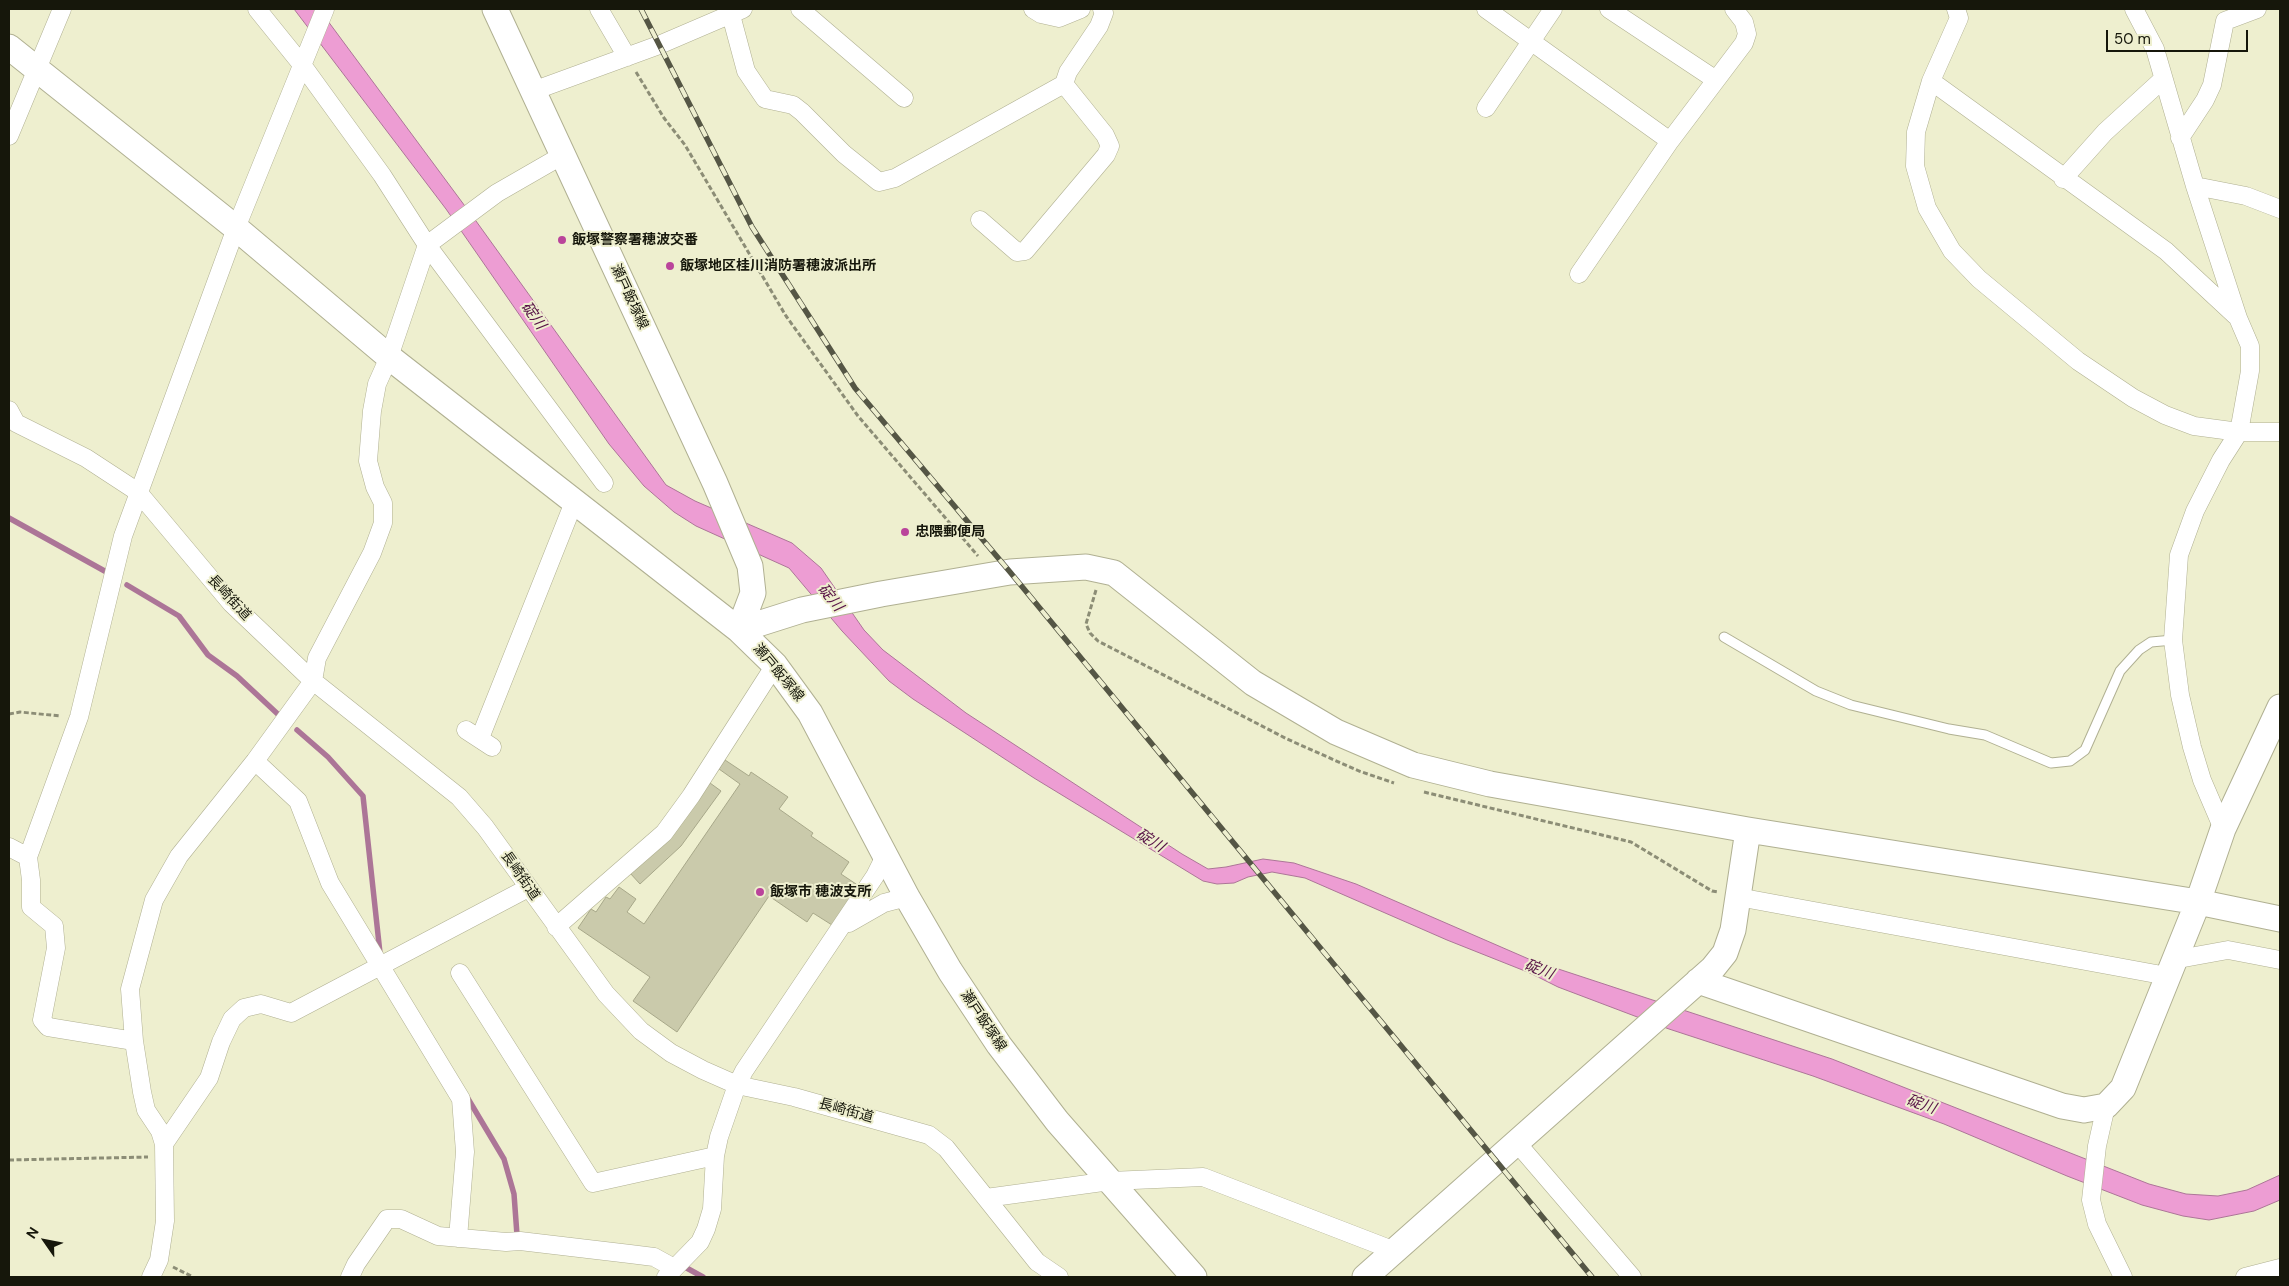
<!DOCTYPE html>
<meta charset="utf-8">
<style>
body{margin:0}
#map{position:relative;width:2289px;height:1286px;overflow:hidden;background:#eeefcf;font-family:"DM Sans",sans-serif}
canvas{display:block}
.frame{position:absolute;inset:0;border:10px solid #16170b;pointer-events:none}
.north{position:absolute;left:20px;top:1216px;width:50px;height:50px;-webkit-text-stroke:4px #eeefcf;paint-order:stroke;rotate:303deg;font-size:14px;font-weight:700;line-height:20px;text-align:center;color:#16170b}
.north::after{content:'';display:block;margin:auto;width:18px;height:22px;background:#16170b;clip-path:polygon(50% 0,100% 100%,50% 72%,0 100%)}
.scale{position:absolute;left:2106px;top:30px;width:142px;height:22px;box-sizing:border-box;border:2px solid #16170b;border-top:0;padding-left:6px;font-size:15px;line-height:18px;white-space:nowrap;color:#16170b;-webkit-text-stroke:4px #eeefcf;paint-order:stroke}
</style>
<div id="map">
<canvas width="2289" height="1286"></canvas>
<div class="frame"></div>
<div class="north">N</div>
<div class="scale">50 m</div>
</div>
<script>
const c = document.querySelector('canvas').getContext('2d');
c.lineJoin = 'round';
function paint(path, color) { c.fillStyle = color; c.fill(path, 'evenodd'); }
const poly = rows => new Path2D(rows.map(r => 'M' + r).join(''));
function stroke(path, color, width, dash) { c.strokeStyle = color; c.lineWidth = width; c.lineCap = dash ? 'butt' : 'round'; c.setLineDash(dash || []); c.stroke(path); }
function write(font, color, halo, rows, align = 'center') {
  c.font = font + ' "DM Sans","Noto Sans JP",sans-serif'; c.lineWidth = 4; c.setLineDash([]); c.textBaseline = 'middle'; c.strokeStyle = halo; c.fillStyle = color; for (const [text, x, y, turn = 0] of rows) {
    c.save(); c.translate(x, y); c.rotate((+turn || 0) * Math.PI / 180); c.textAlign = isNaN(turn) ? turn : align; if (halo) c.strokeText(text, 0, 0); c.fillText(text, 0, 0); c.restore();
  }
}
const water = poly([
 [294,9,319,9,476,221,666,485,695,501,792,543,821,568,864,630,883,650,966,713,1182,854,1208,869,1226,867,1263,859,1294,863,1356,884,1531,960,1832,1059,2149,1184,2186,1194,2218,1196,2247,1190,2280,1175,2280,1200,2254,1211,2209,1220,2183,1216,2142,1205,2067,1176,1944,1124,1813,1076,1669,1029,1558,987,1530,973,1447,940,1305,878,1272,872,1248,877,1234,883,1217,884,1203,881,1034,778,913,699,889,681,842,631,789,568,696,526,674,512,644,486,609,444,446,209,294,9]
]);
const stream = poly([
 [9,518,110,574],
 [127,585,179,616,208,655,237,676,282,718],
 [297,730,328,757,363,796,380,953],
 [467,1097,504,1159,514,1194,517,1235,520,1235],
 [683,1266,703,1277]
]);
const building = poly([
 [725,760,749,776,751,772,788,797,779,809,813,833,811,836,849,862,841,874,859,886,832,925,813,913,807,922,769,896,677,1032,633,1001,650,977,578,928,591,909,596,912,606,897,610,899,619,887,636,899,627,912,644,924,740,784,719,769,725,760],
 [710,783,721,791,681,846,640,884,630,873,672,835,710,783]
]);
const path = poly([
 [636,72,664,118,685,145,786,316,858,416,978,556],
 [1096,590,1086,624,1090,633,1098,641,1287,739,1359,771,1394,783],
 [9,714,20,712,60,716],
 [1424,792,1631,842,1712,891,1718,892],
 [9,1160,148,1157],
 [173,1267,193,1277]
]);
const lane = poly([
 [1724,637,1816,691,1851,705,1949,729,1985,735,2051,763,2070,761,2085,750,2120,671,2139,650,2151,642,2173,640]
]);
const street = poly([
 [257,9,303,66,382,175,427,245,604,483],
 [599,9,627,57],
 [800,9,904,98],
 [1033,9,1041,14,1059,18,1081,9],
 [1486,9,1670,141],
 [1609,9,1716,80],
 [1956,9,1959,18,1931,81,2166,251,2236,316],
 [2134,9,2155,49,2195,186,2238,318,2250,346,2250,371,2239,432,2221,460,2195,511,2179,555,2173,640,2180,695,2192,747,2202,780,2223,829],
 [731,15,746,71,765,99,793,105,802,112,844,154,879,182,895,178,1064,84],
 [1931,81,1916,132,1915,166,1927,208,1952,251,1979,279,2078,361,2133,398,2165,415,2194,426,2239,432,2280,432],
 [533,91,659,45,743,9],
 [1486,108,1553,9],
 [9,136,62,9],
 [2180,138,2205,100,2212,85,2225,21,2257,9],
 [2063,179,2105,132,2162,80],
 [2195,186,2246,196,2280,209],
 [980,220,1017,252,1025,251,1106,155,1110,146,1105,135,1064,84,1068,72,1099,26,1104,13,1102,9],
 [1579,274,1670,141,1744,43,1747,34,1744,22,1734,9],
 [9,410,16,423,86,458,138,492,231,603,313,681,459,797,485,827,606,994,641,1031,671,1053,703,1070,737,1085,794,1097,929,1135,946,1148,1037,1262,1059,1277],
 [466,730,492,747],
 [480,738,574,502],
 [255,761,298,801,330,883,461,1099,465,1152,458,1238],
 [9,847,28,857],
 [1738,897,2167,976],
 [849,923,884,903,907,897],
 [556,927,664,833,691,796,775,665],
 [2173,960,2228,950,2280,960],
 [460,973,593,1183,715,1156],
 [134,1041,48,1027,42,1020,56,948,54,926,31,907,31,880,28,857,79,717,123,536,236,228,325,9],
 [2106,1106,2097,1146,2091,1200,2097,1224,2123,1277],
 [1517,1143,1632,1277],
 [164,1144,209,1078,221,1042,232,1019,244,1008,261,1004,291,1013,528,888],
 [986,1198,1110,1181,1203,1177,1395,1251],
 [151,1277,159,1260,165,1221,164,1144,160,1131,146,1110,142,1092,134,1041,130,989,154,900,179,856,255,761,313,681,317,658,372,553,383,523,383,503,375,487,368,461,372,411,377,384,389,357,427,245,497,193,563,155],
 [350,1277,356,1264,387,1219,401,1219,438,1236,506,1242,520,1241,630,1254,654,1257,674,1268],
 [666,1277,700,1242,706,1229,712,1209,715,1156,719,1137,737,1085,744,1071,875,876,882,862,882,851],
 [2245,1277,2280,1268]
]);
const secondary = poly([
 [495,9,715,483,750,566,753,593,739,630,775,665,810,713,907,897,950,971,999,1045,1057,1121,1194,1277],
 [9,47,236,228,389,357,739,630,802,610,881,594,1010,572,1086,567,1114,573,1253,683,1336,732,1413,765,1490,784,1748,830,2198,902,2280,919],
 [1698,981,2062,1106,2084,1110,2106,1106,2123,1088,2198,902,2223,829,2280,707],
 [1365,1277,1713,968,1725,953,1733,930,1748,830]
]);
const rail = poly([
 [641,9,752,227,855,388,1010,572,1592,1277]
]);
const markers = [
 [562,240,5,"#ba449b"],
 [670,266,5,"#ba449b"],
 [905,532,5,"#ba449b"],
 [760,892,5,"#ba449b"]
];
const poiNames = [
 ["飯塚警察署穂波交番",572,240],
 ["飯塚地区桂川消防署穂波派出所",680,266],
 ["忠隈郵便局",915,532],
 ["飯塚市 穂波支所",770,892]
];
const streetNames = [
 ["瀬戸飯塚線",629,297,65],
 ["長崎街道",229,598,47],
 ["瀬戸飯塚線",778,673,50],
 ["長崎街道",520,876,55],
 ["瀬戸飯塚線",983,1021,56],
 ["長崎街道",846,1111,15]
];
const waterNames = [
 ["碇川",533,316,54],
 ["碇川",830,598,51],
 ["碇川",1150,841,32],
 ["碇川",1539,970,21],
 ["碇川",1921,1105,19]
];
paint(water, '#ed9dd3');
stroke(water, '#ac7597', 1);
stroke(stream, '#ac7597', 5.5);
paint(building, '#cacaab');
stroke(building, '#a7a789', 1);
stroke(lane, '#b0b092', 11);
stroke(street, '#b0b092', 19);
stroke(secondary, '#b0b092', 27);
stroke(path, '#8c8d76', 3, [5, 2.5]);
stroke(lane, '#fff', 9);
stroke(street, '#fff', 18);
stroke(secondary, '#fff', 25);
stroke(rail, '#555645', 5.5);
stroke(rail, '#eeefcf', 4, [11]);
for (const [x, y, r, color] of markers) { const dot = new Path2D(); dot.arc(x, y, r, 0, 2 * Math.PI); c.fillStyle = color; c.fill(dot); stroke(dot, '#eeefcf', 2); }
write('bold 14px', '#16170b', '#eeefcf', poiNames, 'left');
write('14px', '#16170b', '#eeefcf', streetNames);
write('italic 15px', '#581347', '#eeefcf', waterNames);
</script>
